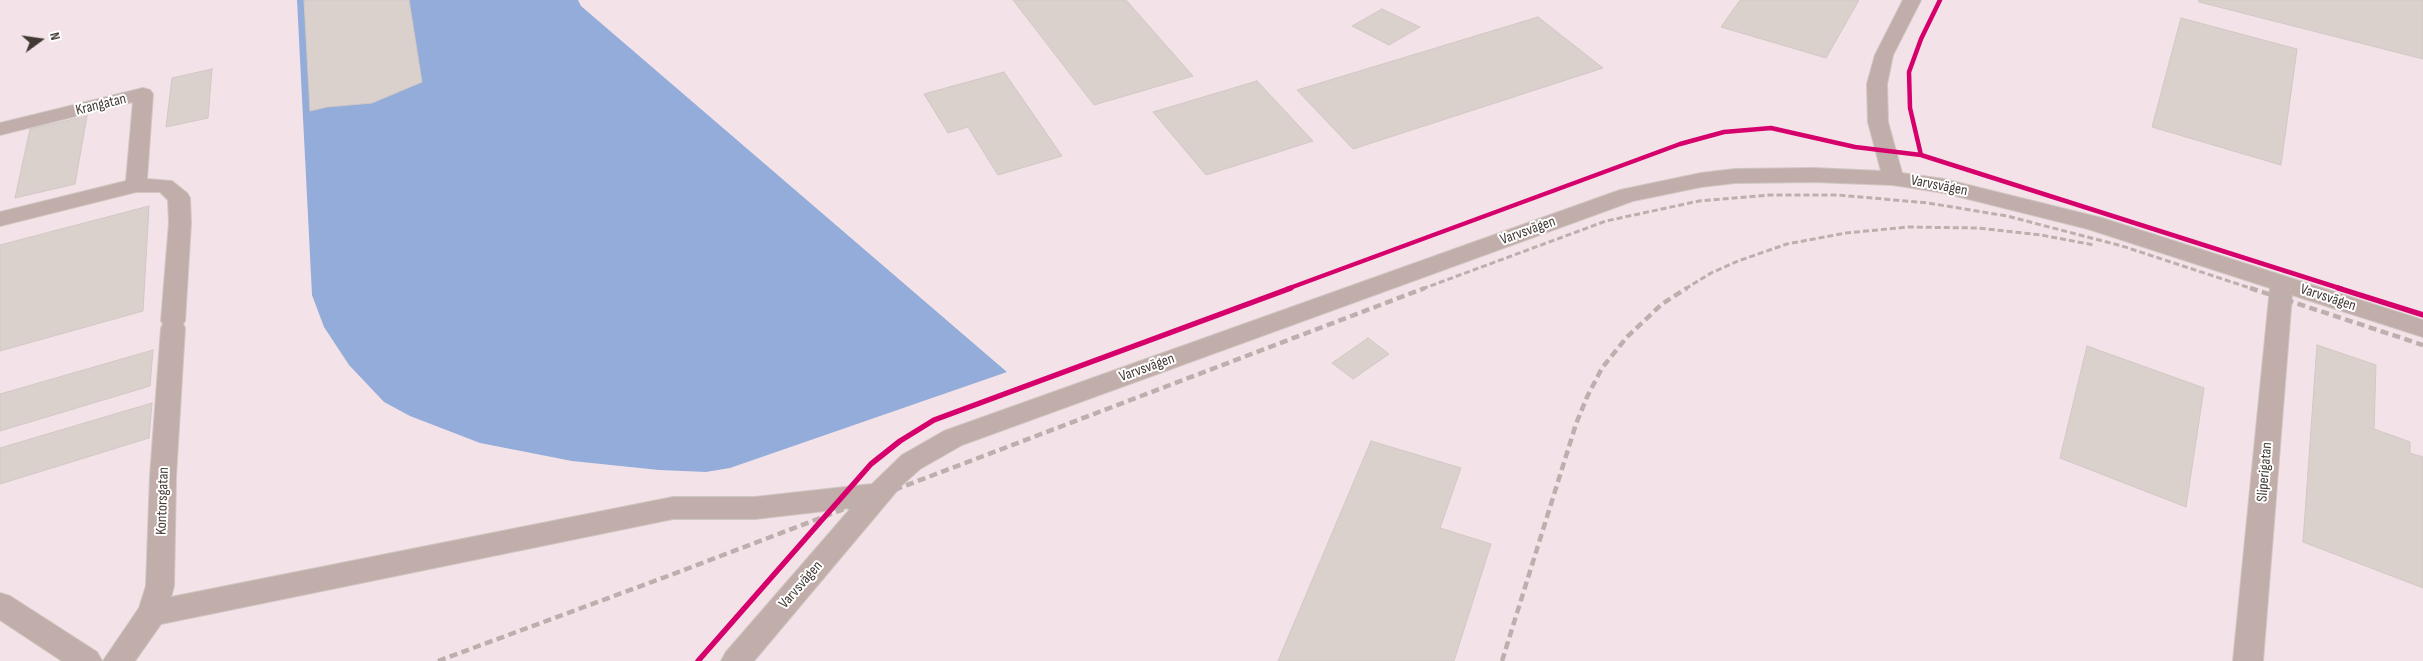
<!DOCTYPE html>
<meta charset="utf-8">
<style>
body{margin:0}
#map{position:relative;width:2423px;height:661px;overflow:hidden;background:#f6eae4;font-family:"Sofia Sans Condensed",sans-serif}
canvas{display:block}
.north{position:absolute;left:15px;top:15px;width:50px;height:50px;-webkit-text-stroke:4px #fff;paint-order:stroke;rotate:76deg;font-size:14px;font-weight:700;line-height:20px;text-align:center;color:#423935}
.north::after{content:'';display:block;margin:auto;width:18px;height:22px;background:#423935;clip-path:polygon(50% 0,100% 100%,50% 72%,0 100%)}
</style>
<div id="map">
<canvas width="2423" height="661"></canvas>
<div class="north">N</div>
</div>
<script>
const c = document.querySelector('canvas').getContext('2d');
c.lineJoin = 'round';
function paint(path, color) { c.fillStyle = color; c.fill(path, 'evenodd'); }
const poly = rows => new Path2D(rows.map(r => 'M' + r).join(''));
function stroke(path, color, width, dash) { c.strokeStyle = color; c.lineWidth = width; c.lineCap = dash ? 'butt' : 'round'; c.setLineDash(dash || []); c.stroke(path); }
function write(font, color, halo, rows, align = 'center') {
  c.font = font + ' "Sofia Sans Condensed",sans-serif'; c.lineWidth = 4; c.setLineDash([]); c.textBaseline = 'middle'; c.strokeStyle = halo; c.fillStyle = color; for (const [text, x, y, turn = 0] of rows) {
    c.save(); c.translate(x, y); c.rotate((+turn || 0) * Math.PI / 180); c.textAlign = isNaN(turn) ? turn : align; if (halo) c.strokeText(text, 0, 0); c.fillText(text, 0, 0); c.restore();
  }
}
const industrial = poly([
 [0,0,297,0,312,295,324,327,349,365,384,402,410,416,480,443,572,461,659,470,706,472,730,468,1007,371,580,6,578,0,2423,0,2423,661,0,661]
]);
const water = poly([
 [297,0,578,0,581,6,1007,372,730,468,706,472,659,470,572,461,480,443,410,416,384,402,349,365,324,327,312,295]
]);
const building = poly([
 [304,0,409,0,422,82,372,103,327,107,310,111,304,0],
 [1013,0,1126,0,1193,76,1094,105,1013,0],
 [1740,0,1859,0,1826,58,1721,27,1740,0],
 [2199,0,2423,0,2423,59,2199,2,2199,0],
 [1382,9,1420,27,1389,45,1352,26,1382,9],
 [1538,17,1603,68,1353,149,1297,90,1538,17],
 [2181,18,2297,49,2281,165,2152,127,2181,18],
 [212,69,208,118,166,127,172,78,212,69],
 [1004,72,1062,156,998,175,968,127,948,133,924,94,1004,72],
 [1257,81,1313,141,1206,175,1153,112,1257,81],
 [87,116,75,184,15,198,30,129,87,116],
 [149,206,143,311,0,351,0,245,149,206],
 [1368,338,1389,354,1353,379,1332,363,1368,338],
 [2317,345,2376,365,2374,429,2410,442,2410,453,2423,457,2423,588,2303,542,2317,345],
 [2087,346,2204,388,2186,507,2060,458,2087,346],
 [153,350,150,386,0,431,0,394,153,350],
 [152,403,149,438,0,484,0,448,152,403],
 [1371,441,1461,468,1440,528,1491,544,1454,661,1278,661,1371,441]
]);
const street = poly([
 [1903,0,1921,0,1893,55,1887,84,1888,122,1902,173,1944,179,2102,218,2423,320,2423,337,2292,295,2263,661,2233,661,2270,288,2088,229,1944,193,1893,185,1814,182,1735,183,1701,187,1633,201,962,445,920,469,901,486,754,661,721,661,726,652,851,508,755,519,673,519,161,624,135,661,103,661,139,608,146,586,150,476,161,328,163,324,161,321,169,223,168,200,160,192,136,192,0,226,0,212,126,181,133,102,0,135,0,123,143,88,150,90,153,94,147,179,172,181,187,193,190,198,191,223,185,321,183,324,185,328,176,476,174,586,171,597,673,497,755,497,872,484,902,455,944,431,1620,190,1701,173,1735,169,1814,168,1881,171,1868,122,1867,84,1875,55,1903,0],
 [0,593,10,596,97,652,102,661,62,661,0,620,0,593]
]);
const railFar1 = poly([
 [1422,289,1606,221,1699,201,1770,195,1838,195,1928,203,2007,216,2122,246,2253,289],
 [1685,289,1711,273,1738,261,1787,244,1846,233,1908,227,1978,228,2041,235,2094,245]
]);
const rail = poly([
 [2250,288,2423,345],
 [438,661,668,576,1425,288],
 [1502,661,1576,424,1587,397,1602,368,1627,337,1662,304,1687,288]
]);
const cyclewayFar1 = poly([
 [1940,0,1921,39,1909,72,1910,108,1921,155,2342,289],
 [1287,289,1680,144,1724,132,1771,128,1855,147,1921,155]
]);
const cycleway = poly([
 [2338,288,2423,315],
 [698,661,871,464,900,441,934,420,1291,288]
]);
const streetNames = [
 ["Krangatan",101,105,-14],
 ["Varvsvägen",1939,186,11],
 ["Varvsvägen",1528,231,-20],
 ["Varvsvägen",2328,298,18],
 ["Varvsvägen",1147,368,-20],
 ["Sliperigatan",2265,472,-85],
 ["Kontorsgatan",163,501,-88],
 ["Varvsvägen",801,585,-49]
];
paint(industrial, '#f3e2e8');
paint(water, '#93acda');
paint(building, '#dad1cc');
stroke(building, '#d2c8c4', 1);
stroke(street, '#d0c7c3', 2);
paint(street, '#c1adaa');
stroke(railFar1, '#bdafad', 3, [6, 3]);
stroke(rail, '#bdafad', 4.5, [8, 4.5]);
stroke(cyclewayFar1, '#d6006c', 4.5);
stroke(cycleway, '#d6006c', 5.5);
write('15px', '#423935', '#fff', streetNames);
</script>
